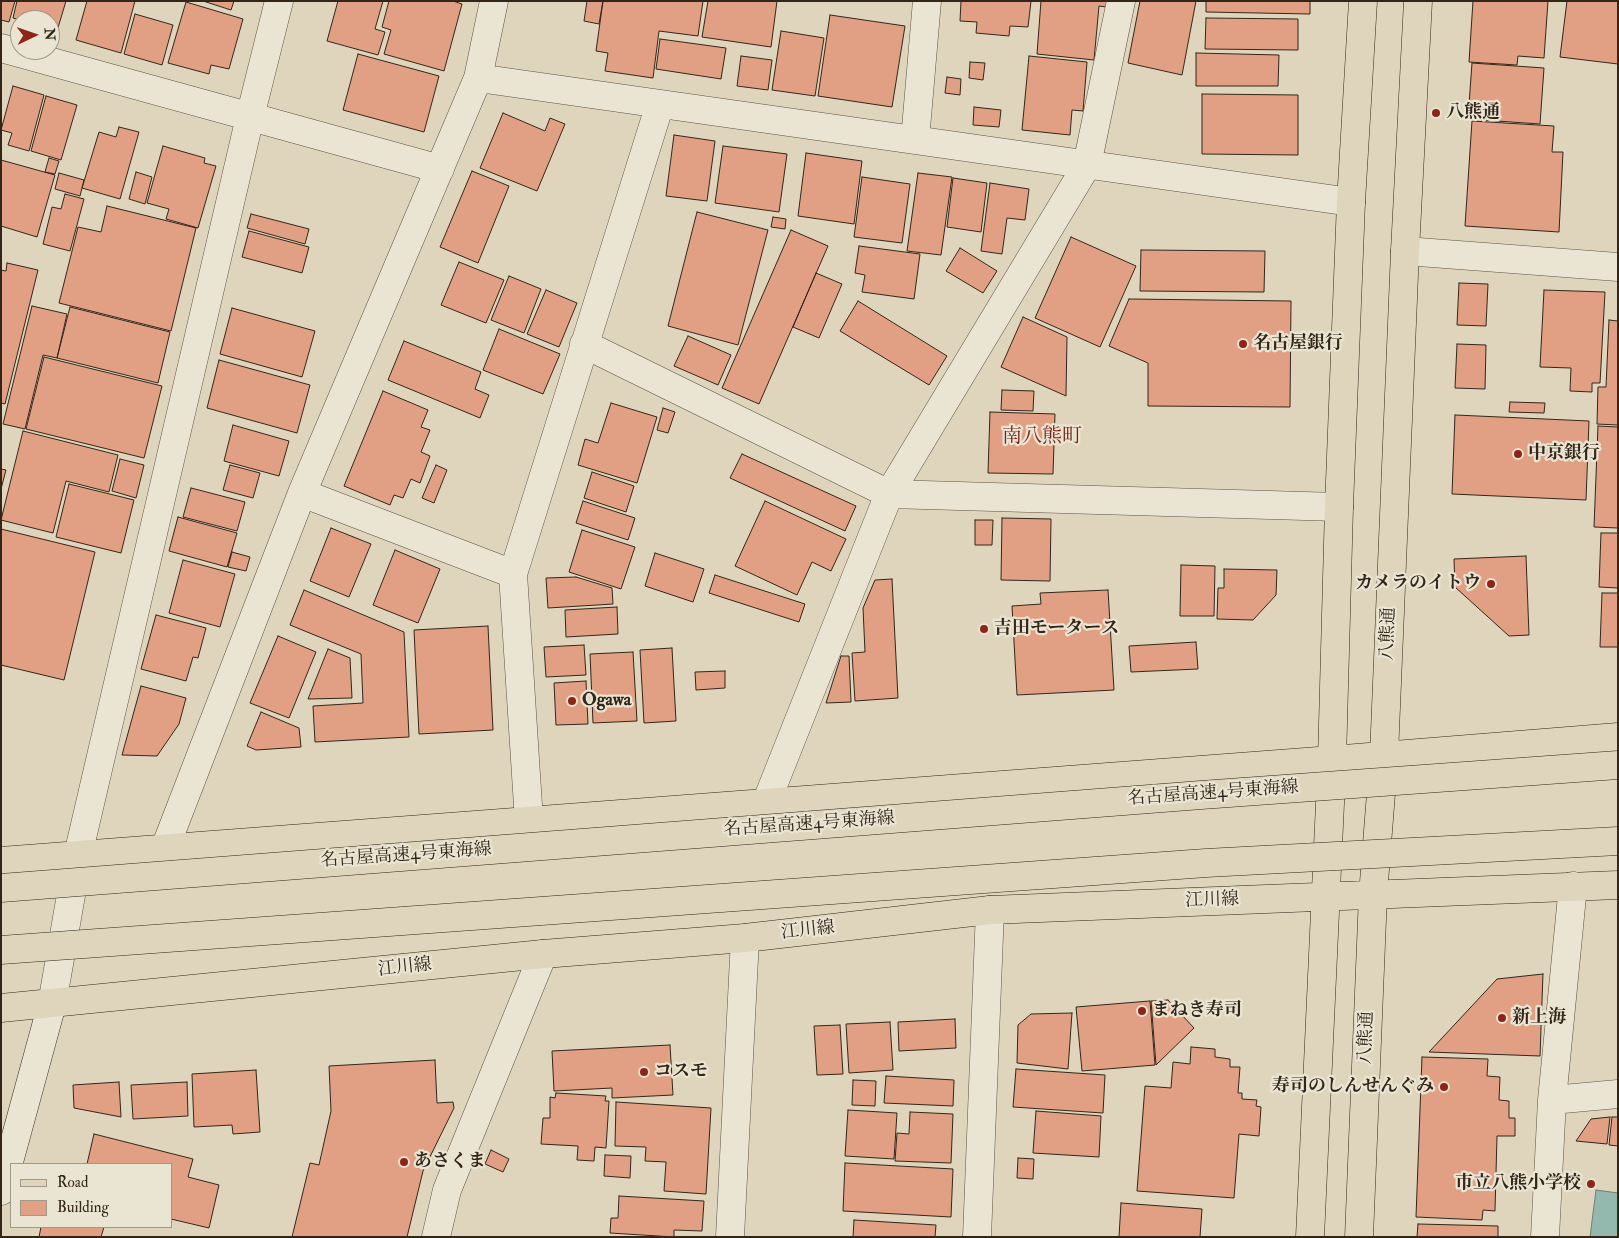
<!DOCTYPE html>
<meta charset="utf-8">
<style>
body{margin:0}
#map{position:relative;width:1619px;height:1238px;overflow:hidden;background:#ded5bc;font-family:"IM FELL Double Pica",serif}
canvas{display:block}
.frame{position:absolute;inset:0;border:2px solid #332619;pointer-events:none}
.legend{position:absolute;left:10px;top:1163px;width:162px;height:65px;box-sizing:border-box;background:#eae4d3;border:1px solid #a19889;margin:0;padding:6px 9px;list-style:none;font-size:15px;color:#332619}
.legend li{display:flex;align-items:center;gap:10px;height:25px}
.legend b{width:25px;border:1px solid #a19889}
.north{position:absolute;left:10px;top:10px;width:50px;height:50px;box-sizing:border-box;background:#eae4d3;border:1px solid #a19889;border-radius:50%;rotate:87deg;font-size:14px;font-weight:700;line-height:20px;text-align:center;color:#332619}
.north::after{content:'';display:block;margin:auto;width:18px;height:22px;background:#8f2418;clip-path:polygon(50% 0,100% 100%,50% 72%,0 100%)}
</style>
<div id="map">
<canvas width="1619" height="1238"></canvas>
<div class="frame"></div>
<ul class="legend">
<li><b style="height:6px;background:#ded5bc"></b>Road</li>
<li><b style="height:14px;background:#e19f84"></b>Building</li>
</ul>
<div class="north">N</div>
</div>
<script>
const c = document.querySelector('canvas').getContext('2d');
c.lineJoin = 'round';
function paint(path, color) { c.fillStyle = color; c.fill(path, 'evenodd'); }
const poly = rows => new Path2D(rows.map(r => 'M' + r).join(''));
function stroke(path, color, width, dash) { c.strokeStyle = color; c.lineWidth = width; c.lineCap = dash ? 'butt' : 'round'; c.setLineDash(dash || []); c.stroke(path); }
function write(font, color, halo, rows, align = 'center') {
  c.font = font + ' "IM FELL Double Pica","Noto Serif JP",serif'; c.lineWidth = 4.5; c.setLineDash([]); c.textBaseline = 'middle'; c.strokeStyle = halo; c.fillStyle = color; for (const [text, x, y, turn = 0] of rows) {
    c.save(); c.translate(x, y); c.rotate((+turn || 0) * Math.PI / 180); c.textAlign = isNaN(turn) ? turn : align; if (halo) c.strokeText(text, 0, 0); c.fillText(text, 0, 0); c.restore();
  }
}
const water = poly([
 [1596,1190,1618,1193,1618,1237,1590,1237,1596,1190]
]);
const building = poly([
 [1,1,15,1,9,22,1,20,1,1],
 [17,1,66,1,57,31,50,29,50,20,20,20,13,18,17,1],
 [87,1,135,1,121,53,76,40,87,1],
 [203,1,234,1,231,10,203,1],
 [338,1,383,1,375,29,385,32,378,55,327,41,338,1],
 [389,1,453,1,462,4,444,71,384,54,391,30,382,27,389,1],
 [587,1,603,1,599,24,584,21,587,1],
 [603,1,703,1,698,36,659,31,653,78,605,71,608,53,596,51,603,1],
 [708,1,777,1,771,47,702,37,708,1],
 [961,1,1031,1,1028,27,1010,26,1009,36,976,33,977,22,960,21,961,1],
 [1041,1,1107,1,1106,7,1099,6,1094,60,1037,54,1041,1],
 [1140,1,1196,1,1182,75,1128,63,1140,1],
 [1206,1,1310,1,1310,14,1206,12,1206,1],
 [1473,1,1548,1,1544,58,1518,56,1517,65,1469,62,1473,1],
 [1567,1,1618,1,1618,64,1560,57,1567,1],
 [186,2,243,19,229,69,211,65,209,74,168,63,186,2],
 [135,14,173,25,162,65,124,54,135,14],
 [830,15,905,26,892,107,818,96,830,15],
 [1206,18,1298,19,1298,50,1205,49,1206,18],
 [781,31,824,38,815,96,772,90,781,31],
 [660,39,726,48,721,79,656,69,660,39],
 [1196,53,1279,55,1278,86,1196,86,1196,53],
 [358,54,439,76,424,132,343,110,358,54],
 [741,56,772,60,768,90,737,86,741,56],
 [1029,56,1087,62,1083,111,1072,110,1070,135,1022,130,1029,56],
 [970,62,985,63,983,80,969,78,970,62],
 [1472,63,1544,68,1540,124,1468,119,1472,63],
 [947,77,961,79,960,95,945,93,947,77],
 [13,86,44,95,29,151,8,145,12,133,1,130,13,86],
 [1202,94,1298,95,1298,155,1202,154,1202,94],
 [46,96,77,105,61,160,31,151,46,96],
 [974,107,1001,110,999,127,973,125,974,107],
 [503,113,545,131,550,118,565,124,537,191,480,168,503,113],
 [1472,121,1554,126,1552,152,1563,152,1559,232,1465,226,1472,121],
 [119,127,139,132,120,199,82,188,99,132,116,137,119,127],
 [674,135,715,141,707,201,666,196,674,135],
 [163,146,205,158,204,163,216,166,198,228,166,219,169,209,147,203,163,146],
 [723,146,787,154,779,212,715,203,723,146],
 [806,153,862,161,854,224,798,216,806,153],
 [49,158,59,161,55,174,45,172,49,158],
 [1,160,55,175,37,237,1,226,1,160],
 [472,171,509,186,478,263,440,247,472,171],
 [136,172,152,177,145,204,129,199,136,172],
 [59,173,84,180,80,196,55,189,59,173],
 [918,173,952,177,941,255,907,251,918,173],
 [862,177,910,184,902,243,854,237,862,177],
 [953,178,987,183,981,232,947,227,953,178],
 [990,183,1029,189,1025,220,1007,218,1002,254,981,251,990,183],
 [65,194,84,199,70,251,43,244,52,207,61,209,65,194],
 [107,206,196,228,171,331,59,303,78,227,101,232,107,206],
 [697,212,768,230,738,345,668,326,697,212],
 [251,214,309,229,305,244,247,228,251,214],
 [773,217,786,219,785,229,771,227,773,217],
 [791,230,828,246,759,404,722,388,791,230],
 [249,231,309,247,302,273,242,257,249,231],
 [1071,237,1136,266,1100,347,1035,318,1071,237],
 [859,246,920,254,914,299,862,292,865,275,855,273,859,246],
 [960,248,997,271,983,293,946,271,960,248],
 [1141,250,1265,251,1264,292,1140,291,1141,250],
 [459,262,504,280,486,323,441,305,459,262],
 [7,263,38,270,5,404,1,403,1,270,6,271,7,263],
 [816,273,842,284,819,338,793,327,816,273],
 [509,276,541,289,524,333,491,320,509,276],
 [1459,283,1488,284,1486,326,1457,325,1459,283],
 [546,290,577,303,559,347,527,334,546,290],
 [1544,290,1605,292,1600,383,1592,383,1592,392,1570,391,1571,368,1540,367,1544,290],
 [1129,299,1291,301,1290,407,1148,406,1148,363,1109,346,1129,299],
 [858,301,947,356,929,385,840,331,858,301],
 [32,306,67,314,57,358,43,355,25,429,3,424,32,306],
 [70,307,170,332,158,383,57,358,70,307],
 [232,308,315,331,302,377,220,354,232,308],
 [1023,317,1067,337,1066,396,1001,367,1023,317],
 [1609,320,1618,321,1618,425,1597,424,1598,387,1606,387,1609,320],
 [499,329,560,354,543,394,483,370,499,329],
 [688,336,731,355,718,385,674,366,688,336],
 [404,341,481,372,475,389,489,395,480,418,388,380,404,341],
 [1457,344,1486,345,1485,389,1455,388,1457,344],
 [44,357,162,386,144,458,26,429,44,357],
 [219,360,310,385,297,433,207,408,219,360],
 [1002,390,1034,391,1033,411,1001,410,1002,390],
 [383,391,428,410,421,427,430,430,421,452,430,456,420,483,411,479,403,498,394,495,390,505,344,486,383,391],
 [1510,402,1545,403,1544,413,1509,412,1510,402],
 [611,403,657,417,637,483,578,465,585,439,598,443,611,403],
 [663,408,675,412,668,433,657,430,663,408],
 [990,412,1055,414,1053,474,988,473,990,412],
 [1455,415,1589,421,1586,500,1452,494,1455,415],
 [233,425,289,441,279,476,224,461,233,425],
 [1598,426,1618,427,1618,528,1594,527,1598,426],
 [23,431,118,455,109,492,66,481,53,533,1,520,23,431],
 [742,454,856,506,845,531,730,478,742,454],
 [120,459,144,465,136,498,112,491,120,459],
 [230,465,260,473,253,498,223,490,230,465],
 [436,465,447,470,434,503,422,498,436,465],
 [1,469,6,470,1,489,1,469],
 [592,472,634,486,626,512,584,498,592,472],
 [69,484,134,500,121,553,56,537,69,484],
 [191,488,245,502,237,531,183,517,191,488],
 [583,501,635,518,628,540,576,523,583,501],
 [765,501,846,539,831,571,812,562,797,595,735,566,765,501],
 [178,517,237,533,227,567,169,551,178,517],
 [1002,518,1051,519,1050,581,1001,580,1002,518],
 [975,520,993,520,992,545,975,545,975,520],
 [331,528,371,544,349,597,310,581,331,528],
 [1,529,95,552,64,680,1,665,1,529],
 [582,530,635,547,621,589,569,572,582,530],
 [1601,533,1618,533,1618,588,1599,587,1601,533],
 [395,550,440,569,418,623,373,605,395,550],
 [232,552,250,557,246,571,228,567,232,552],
 [655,553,704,569,693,602,645,586,655,553],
 [1526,556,1529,635,1509,636,1455,587,1454,559,1526,556],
 [183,560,235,574,220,627,169,613,183,560],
 [1181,565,1215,566,1214,616,1180,616,1181,565],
 [1224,569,1277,570,1276,595,1253,620,1217,619,1218,588,1224,588,1224,569],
 [715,575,805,604,799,622,709,593,715,575],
 [576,577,612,588,613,604,548,608,546,578,576,577],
 [892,579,898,698,855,701,852,653,865,652,863,608,875,580,892,579],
 [304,590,404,632,409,737,315,742,313,706,363,703,361,654,290,625,304,590],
 [1108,590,1114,690,1017,695,1012,606,1041,604,1040,593,1108,590],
 [1602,593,1618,593,1618,647,1600,647,1602,593],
 [617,607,618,634,566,637,565,610,617,607],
 [156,615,206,628,198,658,193,657,186,681,141,669,156,615],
 [488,626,493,730,419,734,414,630,488,626],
 [278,636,316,652,289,718,250,703,278,636],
 [1196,642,1198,669,1131,672,1129,646,1196,642],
 [584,645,586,675,546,677,544,647,584,645],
 [672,648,676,721,644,723,640,650,672,648],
 [328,649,350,658,352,698,308,699,328,649],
 [633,652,637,721,593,723,590,654,633,652],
 [841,656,849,656,851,702,826,703,841,656],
 [725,671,725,688,696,690,695,672,725,671],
 [586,681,588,724,556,725,554,683,586,681],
 [141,686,186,698,179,724,157,756,122,755,141,686],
 [261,712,299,728,301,747,256,750,247,746,261,712],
 [1543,974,1540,1056,1429,1052,1497,979,1543,974],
 [1168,1000,1194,1028,1156,1065,1151,1001,1168,1000],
 [1150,1001,1155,1065,1082,1071,1076,1007,1150,1001],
 [1072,1013,1068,1069,1017,1063,1018,1025,1031,1014,1072,1013],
 [955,1019,956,1048,899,1051,898,1022,955,1019],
 [890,1022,893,1070,849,1073,846,1024,890,1022],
 [840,1025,843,1074,817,1075,814,1026,840,1025],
 [670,1045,673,1095,612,1098,612,1088,554,1091,552,1051,670,1045],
 [1191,1047,1215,1049,1215,1057,1230,1059,1230,1067,1240,1067,1238,1093,1242,1093,1242,1099,1257,1100,1256,1106,1261,1107,1259,1136,1239,1134,1234,1198,1137,1191,1145,1086,1171,1088,1173,1062,1190,1064,1191,1047],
 [1422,1057,1488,1059,1487,1076,1500,1077,1499,1100,1509,1101,1509,1118,1515,1118,1515,1136,1497,1136,1495,1211,1483,1210,1482,1220,1416,1217,1422,1057],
 [435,1060,437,1103,453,1102,454,1108,423,1171,407,1237,292,1237,310,1163,319,1165,331,1111,329,1066,435,1060],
 [1016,1069,1105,1075,1103,1113,1013,1107,1016,1069],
 [256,1070,260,1132,233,1134,232,1125,194,1127,192,1074,256,1070],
 [886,1076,954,1080,953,1106,884,1103,886,1076],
 [853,1080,876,1081,875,1106,852,1105,853,1080],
 [119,1082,121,1117,74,1108,73,1085,119,1082],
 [187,1082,188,1116,133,1119,131,1085,187,1082],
 [556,1093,606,1096,605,1101,609,1101,606,1148,595,1147,594,1161,577,1160,578,1146,541,1144,543,1118,550,1118,550,1097,555,1098,556,1093],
 [616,1102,711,1108,706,1194,664,1191,666,1162,645,1161,646,1147,615,1146,616,1102],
 [848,1110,897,1113,894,1159,845,1156,848,1110],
 [1036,1111,1101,1116,1099,1157,1033,1153,1036,1111],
 [910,1112,953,1114,951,1163,895,1161,897,1133,909,1134,910,1112],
 [1610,1117,1607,1144,1576,1141,1591,1119,1610,1117],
 [1612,1117,1618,1117,1618,1146,1609,1145,1612,1117],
 [94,1134,193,1159,188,1177,219,1185,209,1228,171,1219,171,1164,87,1164,94,1134],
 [491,1150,509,1159,503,1172,485,1164,491,1150],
 [605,1155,631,1156,630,1178,604,1176,605,1155],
 [1018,1158,1034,1159,1033,1179,1017,1178,1018,1158],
 [845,1163,953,1169,951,1217,843,1211,845,1163],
 [619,1196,704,1201,702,1231,674,1230,674,1237,610,1233,611,1218,618,1218,619,1196],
 [1121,1203,1202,1209,1200,1237,1119,1237,1121,1203],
 [854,1220,936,1225,935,1237,853,1237,854,1220],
 [1418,1224,1498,1226,1498,1237,1417,1237,1418,1224],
 [41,1227,104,1227,101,1237,39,1237,41,1227]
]);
const street = poly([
 [1,48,440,169],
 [478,78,1351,202],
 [915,140,927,1],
 [1405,251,1618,267],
 [584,344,889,494,1339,507],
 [302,493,513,574],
 [766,803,889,494,1087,165,1121,1],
 [529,821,513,574,660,104],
 [165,848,302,493,478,78,494,1],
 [52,1004,78,855,250,117,279,1],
 [1552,1100,1618,1094],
 [436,1237,447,1190,543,954],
 [730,1237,745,938],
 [977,1237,990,910],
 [1545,1237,1552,1100,1573,886]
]);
const secondary = poly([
 [1,1191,52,1004]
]);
const primary = poly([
 [1,861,1332,760,1618,737],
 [1,1008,543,954,745,938,990,910,1618,885],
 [1310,1237,1332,760,1339,507,1351,202,1363,1],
 [1359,1237,1373,895,1384,755,1405,251,1418,1]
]);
const highwayBridge = poly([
 [1,888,1201,795,1618,765],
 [1,950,1206,863,1618,841]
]);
const markers = [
 [1436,113,5,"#8f2418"],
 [1243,344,5,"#8f2418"],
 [1518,454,5,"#8f2418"],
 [1491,584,5,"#8f2418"],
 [984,629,5,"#8f2418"],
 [572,701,5,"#8f2418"],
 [1142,1011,5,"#8f2418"],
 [1502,1018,5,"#8f2418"],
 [644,1072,5,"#8f2418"],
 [1444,1087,5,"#8f2418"],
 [404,1162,5,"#8f2418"],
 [1591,1184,5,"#8f2418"]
];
const poiNames = [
 ["八熊通",1446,113],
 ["名古屋銀行",1253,344],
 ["中京銀行",1528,454],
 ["カメラのイトウ",1481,584,"right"],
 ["吉田モータース",994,629],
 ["Ogawa",582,701],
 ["まねき寿司",1152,1011],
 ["新上海",1512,1018],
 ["コスモ",654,1072],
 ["寿司のしんせんぐみ",1434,1087,"right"],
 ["あさくま",414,1162],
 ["市立八熊小学校",1581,1184,"right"]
];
const streetNames = [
 ["八熊通",1389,634,-88],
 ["名古屋高速4号東海線",1213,794,-4],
 ["名古屋高速4号東海線",809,825,-4],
 ["名古屋高速4号東海線",406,856,-4],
 ["江川線",1212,901,-2],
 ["江川線",808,931,-6],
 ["江川線",405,968,-6],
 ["八熊通",1367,1038,-88]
];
const quarterNames = [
 ["南八熊町",1042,438]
];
paint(water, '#93b9af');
stroke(water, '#6d7e73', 1);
paint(building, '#e19f84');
stroke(building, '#332619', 1);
stroke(street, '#5e5242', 29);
stroke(secondary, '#332619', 29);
stroke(primary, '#332619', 29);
stroke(street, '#eae4d3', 28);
stroke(secondary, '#eae4d3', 28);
stroke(primary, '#ded5bc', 28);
stroke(highwayBridge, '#332619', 29, []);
stroke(highwayBridge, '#ded5bc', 28);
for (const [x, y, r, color] of markers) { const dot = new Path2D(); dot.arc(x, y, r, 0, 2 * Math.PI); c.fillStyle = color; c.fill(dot); stroke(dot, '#eae4d3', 2); }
write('bold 18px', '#332619', '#eae4d3', poiNames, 'left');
write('18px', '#332619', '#eae4d3', streetNames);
write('20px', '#7a1f14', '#eae4d3', quarterNames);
</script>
